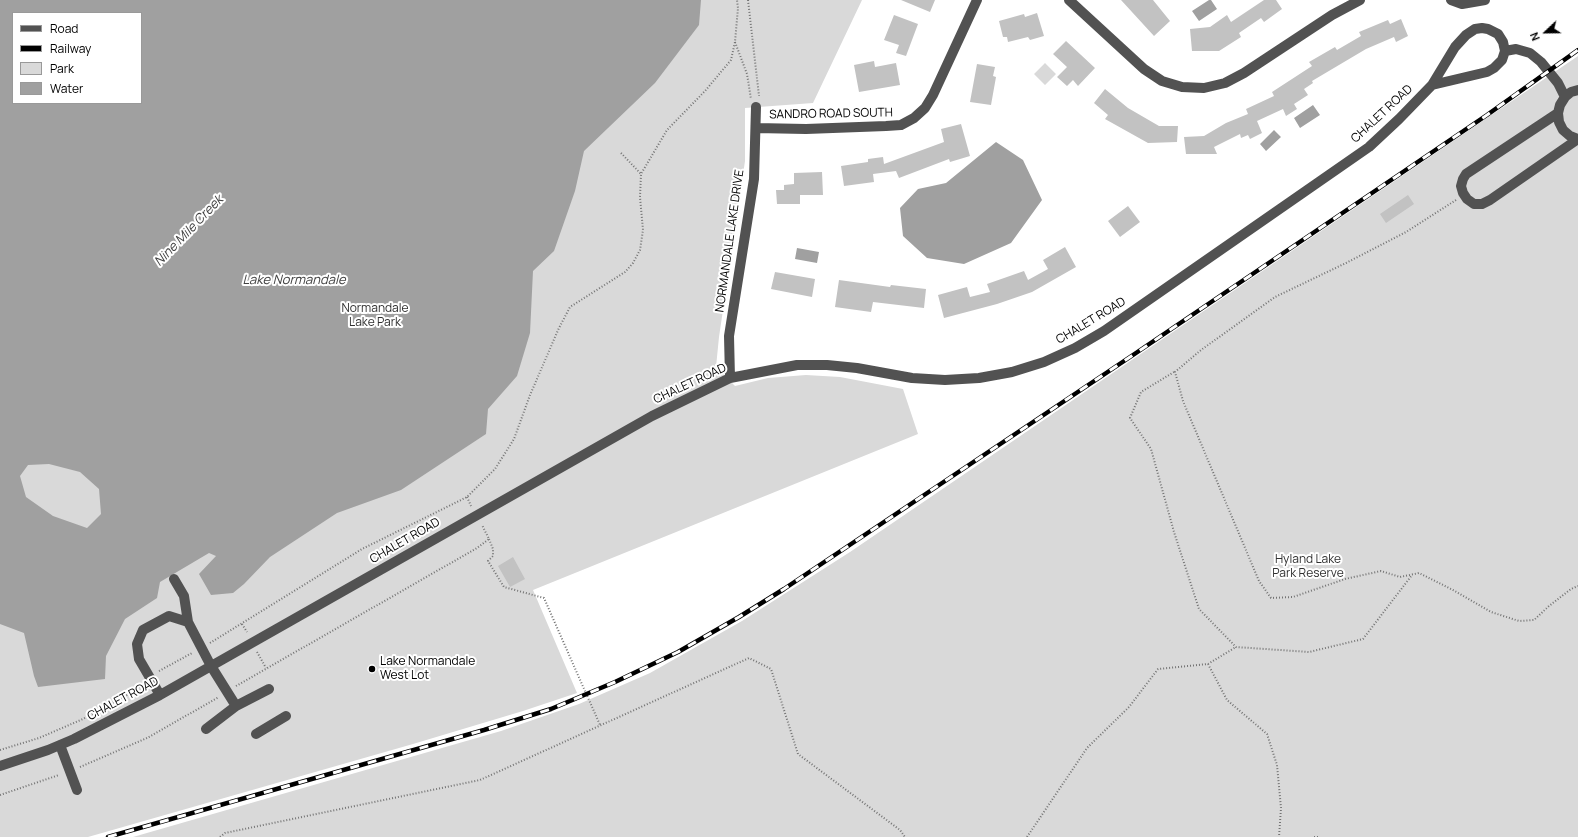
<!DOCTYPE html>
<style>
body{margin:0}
#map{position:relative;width:1578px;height:837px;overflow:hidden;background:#fff;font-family:Manrope,sans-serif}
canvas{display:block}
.legend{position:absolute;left:12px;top:12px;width:130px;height:92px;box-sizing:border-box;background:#fff;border:1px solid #999;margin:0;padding:5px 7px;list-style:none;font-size:12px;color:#000}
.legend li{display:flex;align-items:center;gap:8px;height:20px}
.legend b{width:20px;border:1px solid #999}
.north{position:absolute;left:1526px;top:12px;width:40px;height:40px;-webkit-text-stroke:3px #fff;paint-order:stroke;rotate:248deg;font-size:11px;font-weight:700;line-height:16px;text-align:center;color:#000}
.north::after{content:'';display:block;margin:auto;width:14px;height:18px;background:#000;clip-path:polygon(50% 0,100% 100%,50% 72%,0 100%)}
</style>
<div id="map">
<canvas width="1578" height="837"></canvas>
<ul class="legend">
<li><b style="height:5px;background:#525252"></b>Road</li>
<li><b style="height:5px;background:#000"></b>Railway</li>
<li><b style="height:11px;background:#d9d9d9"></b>Park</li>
<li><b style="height:11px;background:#a0a0a0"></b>Water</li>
</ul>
<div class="north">N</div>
</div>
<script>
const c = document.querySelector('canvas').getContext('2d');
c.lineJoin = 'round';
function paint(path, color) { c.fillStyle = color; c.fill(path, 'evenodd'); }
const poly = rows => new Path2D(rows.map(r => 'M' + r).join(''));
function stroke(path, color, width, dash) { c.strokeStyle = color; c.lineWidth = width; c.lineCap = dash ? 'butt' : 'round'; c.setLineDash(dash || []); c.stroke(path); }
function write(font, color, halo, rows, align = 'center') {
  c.font = font + ' Manrope,sans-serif'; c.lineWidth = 4; c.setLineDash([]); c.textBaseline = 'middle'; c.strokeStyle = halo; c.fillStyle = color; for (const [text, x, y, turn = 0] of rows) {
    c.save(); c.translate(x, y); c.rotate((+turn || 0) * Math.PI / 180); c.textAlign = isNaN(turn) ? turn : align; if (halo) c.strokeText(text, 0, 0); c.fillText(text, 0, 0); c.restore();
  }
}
const green = poly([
 [0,0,862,0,813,103,745,108,745,161,719,337,716,367,735,386,768,378,806,375,840,377,903,389,918,434,533,590,577,693,523,711,413,744,88,837,0,837],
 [13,13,141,13,141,103,13,103],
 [1578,56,1578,837,133,837,501,731,579,704,650,673,742,621,850,552],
 [1045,63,1056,74,1045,85,1034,74]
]);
const water = poly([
 [0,0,701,0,699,25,655,83,584,151,575,191,554,251,533,271,530,333,517,376,488,409,486,434,401,490,337,513,270,557,244,584,233,593,211,595,199,574,216,556,209,553,160,582,157,598,125,619,106,656,105,679,38,687,34,676,24,633,0,624],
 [13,13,141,13,141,103,13,103],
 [49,464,80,472,99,489,101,514,87,528,53,516,26,497,20,476,28,465],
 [1209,0,1211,0,1217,9,1199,21,1192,11],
 [1313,105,1320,115,1300,128,1294,118],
 [1274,130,1281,137,1266,151,1260,144],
 [996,142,1023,160,1042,200,1011,243,964,264,927,258,903,236,900,208,918,189,946,183],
 [797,248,819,252,817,263,795,259]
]);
const building = poly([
 [901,0,935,0,930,12],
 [1121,0,1153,0,1170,21,1154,36],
 [1264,0,1276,0,1282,9,1264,22,1261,18,1239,33,1241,37,1219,51,1192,51,1190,29,1210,27,1227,15,1231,22],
 [1037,13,1044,36,1030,40,1028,37,1008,42,1007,37,1003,37,999,21,1024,14,1025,17],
 [894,15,918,24,906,56,896,53,899,45,884,40],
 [1401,19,1408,36,1396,42,1394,37,1366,49,1312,81,1313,83,1304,89,1308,95,1294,104,1297,109,1286,116,1283,109,1257,121,1262,133,1250,139,1248,135,1241,138,1240,134,1214,147,1217,154,1186,154,1184,137,1204,136,1226,123,1248,114,1246,109,1274,96,1272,92,1312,66,1309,62,1335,47,1337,50,1361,36,1359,32,1388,20,1390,24],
 [1066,41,1095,68,1078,86,1073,80,1067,86,1057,77,1067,67,1053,54],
 [874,61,875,67,896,63,900,85,859,92,854,65],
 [977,64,995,67,993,76,996,77,991,105,970,102],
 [1105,89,1128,108,1159,126,1178,126,1177,142,1148,143,1105,119,1108,115,1094,103],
 [961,124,970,156,950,162,949,159,899,178,896,171,873,174,874,182,844,186,841,166,868,162,868,159,883,157,884,164,944,142,941,129],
 [822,172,823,195,800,195,800,204,777,204,776,190,784,190,784,185,794,184,794,173],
 [1408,195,1414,204,1386,223,1380,214],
 [1128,206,1140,222,1120,237,1108,221],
 [1065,247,1076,267,1032,292,997,304,944,318,938,295,967,287,970,297,990,292,987,284,1024,271,1028,280,1048,269,1043,260],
 [775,272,815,279,812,297,771,289],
 [839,280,890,287,891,285,926,289,924,308,873,302,871,312,835,307],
 [513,557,525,579,510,587,498,566]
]);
const path = poly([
 [748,0,759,96],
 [735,42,747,74,751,99],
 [621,153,641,174],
 [1456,200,1406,232,1346,263,1275,297,1201,350,1175,372,1183,401,1259,581,1271,598,1293,597,1345,579,1381,571,1400,577,1419,573,1453,590,1491,612,1519,621,1534,620,1549,606,1571,589,1578,586],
 [1174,372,1141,392,1130,418,1151,449,1174,532,1199,609,1236,647,1309,652,1363,639,1412,575],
 [467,497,471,506],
 [489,539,493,549,493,556,488,561,504,587,544,598,600,725],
 [242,624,247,632],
 [210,643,362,549,467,497,495,469,514,439,530,395,559,328,570,307,625,272,633,263,640,250,643,230,640,197,641,174,667,130,705,91,731,60,735,42,738,8,737,0],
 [257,652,266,668],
 [1208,664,1227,700,1267,734,1277,765,1281,808,1279,837],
 [159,671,192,653],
 [236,686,477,548,489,539,482,525],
 [0,750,39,738,83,719,136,690,141,684],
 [80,767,147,738,219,697],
 [0,795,59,775],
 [220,837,225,833,480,780,749,658,771,669,798,754,900,830,905,837],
 [1027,837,1087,748,1129,707,1158,669,1208,664,1236,647],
 [1314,837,1318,837]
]);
const minor = poly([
 [1069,0,1144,69,1162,81,1182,87,1204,88,1225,83,1244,73,1332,15,1360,0],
 [1451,0,1462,4,1485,0],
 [1482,28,1488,29,1498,34,1503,42,1505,51,1502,60,1494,68,1487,72,1432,85,1455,47,1466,35,1475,29,1482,28],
 [1505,51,1516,49,1530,53,1541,62,1558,83,1565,97],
 [1578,90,1571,92,1565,97,1560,105,1558,113,1559,122,1563,130,1570,136,1578,139],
 [1558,113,1466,174,1463,179,1461,186,1463,193,1467,199,1474,204,1482,204,1490,200,1578,139],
 [756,128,806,129,886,126,901,125,914,118,925,108,933,95,977,0],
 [730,378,729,336,754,179,756,107],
 [174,579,184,596,188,622],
 [160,695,139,659,137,644,143,630,169,616,188,622,211,666,236,706],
 [206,729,236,706,269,689],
 [256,734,286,716],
 [60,745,77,790],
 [0,766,48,750,74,739,160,695,652,416,730,378,797,365,827,365,857,368,912,378,945,380,979,378,1012,372,1044,362,1075,348,1104,331,1369,147,1399,119,1432,85]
]);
const rail = poly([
 [108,837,484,730,551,709,615,682,678,652,739,617,784,589,1136,353,1487,115,1578,50]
]);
const markers = [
 [372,669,4,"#000"]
];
const streetNames = [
 ["SANDRO ROAD SOUTH",831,114,-1],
 ["CHALET ROAD",1382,114,-43],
 ["NORMANDALE LAKE DRIVE",730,241,-82],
 ["CHALET ROAD",1091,321,-31],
 ["CHALET ROAD",690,384,-25],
 ["CHALET ROAD",405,541,-30],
 ["CHALET ROAD",123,699,-28]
];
const parkNames = [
 ["Normandale",375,309],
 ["Lake Park",375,323],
 ["Hyland Lake",1308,560],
 ["Park Reserve",1308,574]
];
const poiNames = [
 ["Lake Normandale",380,662],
 ["West Lot",380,676]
];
const waterNames = [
 ["Nine Mile Creek",189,231,-46],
 ["Lake Normandale",294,280]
];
paint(green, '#d9d9d9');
paint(water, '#a0a0a0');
paint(building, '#c2c2c2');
stroke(path, '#747474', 2, [1, 2]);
stroke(minor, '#525252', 10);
stroke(rail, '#000', 4.5);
stroke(rail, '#fff', 3, [9]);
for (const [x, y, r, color] of markers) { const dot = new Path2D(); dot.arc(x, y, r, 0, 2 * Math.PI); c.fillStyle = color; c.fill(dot); stroke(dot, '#fff', 1.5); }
write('12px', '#000', '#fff', streetNames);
write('12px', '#303030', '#fff', parkNames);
write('12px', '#000', '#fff', poiNames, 'left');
write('italic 13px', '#414141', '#fff', waterNames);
</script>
